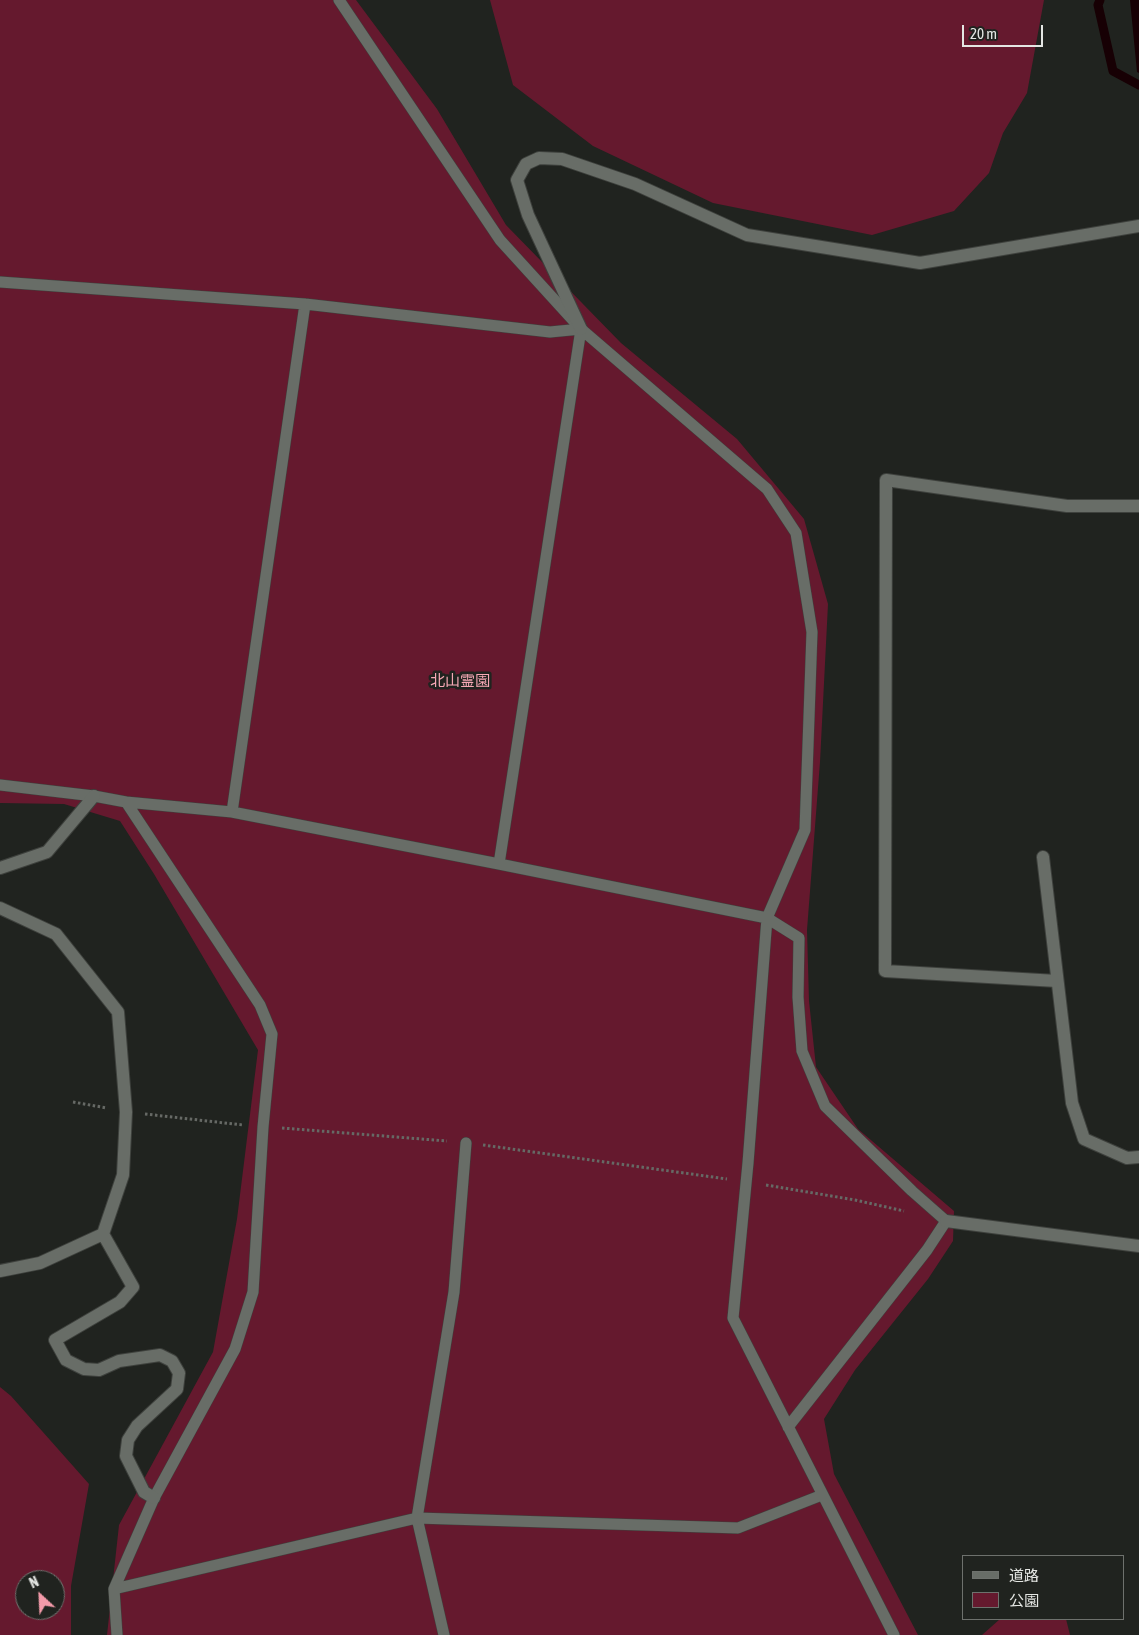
<!DOCTYPE html>
<meta charset="utf-8">
<style>
body{margin:0}
#map{position:relative;width:1139px;height:1635px;overflow:hidden;background:#20231f;font-family:"Asap Condensed","Noto Sans JP",sans-serif}
canvas{display:block}
.legend{position:absolute;left:962px;top:1555px;width:162px;height:65px;box-sizing:border-box;background:#20231f;border:1px solid #6e716d;margin:0;padding:6px 9px;list-style:none;font-size:15px;color:#e4e6e3}
.legend li{display:flex;align-items:center;gap:10px;height:25px}
.legend b{width:25px;border:1px solid #6e716d}
.north{position:absolute;left:15px;top:1570px;width:50px;height:50px;box-sizing:border-box;background:#20231f;border:1px solid #6e716d;border-radius:50%;rotate:335deg;font-size:14px;font-weight:700;line-height:20px;text-align:center;color:#e4e6e3}
.north::after{content:'';display:block;margin:auto;width:18px;height:22px;background:#f39aa9;clip-path:polygon(50% 0,100% 100%,50% 72%,0 100%)}
.scale{position:absolute;left:962px;top:25px;width:81px;height:22px;box-sizing:border-box;border:2px solid #e4e6e3;border-top:0;padding-left:6px;font-size:15px;line-height:18px;white-space:nowrap;color:#e4e6e3;-webkit-text-stroke:4px #20231f;paint-order:stroke}
</style>
<div id="map">
<canvas width="1139" height="1635"></canvas>
<ul class="legend">
<li><b style="height:6px;background:#686d67"></b>道路</li>
<li><b style="height:14px;background:#65192e"></b>公園</li>
</ul>
<div class="north">N</div>
<div class="scale">20 m</div>
</div>
<script>
const c = document.querySelector('canvas').getContext('2d');
c.lineJoin = 'round';
function paint(path, color) { c.fillStyle = color; c.fill(path, 'evenodd'); }
const poly = rows => new Path2D(rows.map(r => 'M' + r).join(''));
function stroke(path, color, width, dash) { c.strokeStyle = color; c.lineWidth = width; c.lineCap = dash ? 'butt' : 'round'; c.setLineDash(dash || []); c.stroke(path); }
function write(font, color, halo, rows, align = 'center') {
  c.font = font + ' "Asap Condensed","Noto Sans JP",sans-serif'; c.lineWidth = 5; c.setLineDash([]); c.textBaseline = 'middle'; c.strokeStyle = halo; c.fillStyle = color; for (const [text, x, y, turn = 0] of rows) {
    c.save(); c.translate(x, y); c.rotate((+turn || 0) * Math.PI / 180); c.textAlign = isNaN(turn) ? turn : align; if (halo) c.strokeText(text, 0, 0); c.fillText(text, 0, 0); c.restore();
  }
}
const green = poly([
 [0,0,356,0,437,109,506,225,621,343,737,439,804,519,828,604,820,762,807,930,809,1001,816,1067,858,1129,954,1211,953,1241,928,1279,855,1370,824,1419,834,1474,918,1635,107,1635,119,1525,213,1352,237,1219,258,1050,154,874,120,821,64,804,0,803],
 [490,0,1044,0,1027,93,1003,133,989,173,954,211,872,235,713,203,593,146,513,85],
 [0,1387,11,1396,89,1484,71,1586,71,1635,0,1635],
 [25,1580,55,1580,55,1610,25,1610],
 [1000,1619,1066,1619,1070,1635,982,1635]
]);
const water = poly([
 [1130,0,1139,0,1139,73,1137,72]
]);
const stream = poly([
 [1100,0,1098,5,1113,71,1139,85]
]);
const path = poly([
 [73,1102,107,1108],
 [145,1114,243,1125],
 [282,1128,447,1141],
 [483,1145,727,1179],
 [766,1185,855,1200,904,1211]
]);
const service = poly([
 [339,0,500,240,581,329,767,489,796,533,812,632,805,830,767,918,748,1163,733,1318,894,1635],
 [0,282,305,304,550,332,581,329],
 [0,785,94,796,126,802,260,1005,272,1034,263,1127,253,1292,235,1349,154,1498,114,1589,117,1635],
 [126,802,232,812,499,864,767,918,799,938,798,997,802,1051,825,1106,912,1191,946,1221,927,1250,788,1427],
 [232,812,305,304],
 [499,864,581,329],
 [114,1589,417,1518,738,1528,822,1495],
 [444,1635,417,1518,454,1292,466,1143]
]);
const minor = poly([
 [581,329,528,215,517,180,526,164,539,158,562,159,635,184,747,235,920,263,1139,226],
 [1043,857,1072,1103,1084,1139,1127,1158,1139,1157],
 [0,868,47,852,94,796],
 [0,908,56,934,118,1012,126,1112,123,1175,103,1234,40,1263,0,1271],
 [1057,981,885,971,886,480,1067,506,1139,506],
 [103,1234,133,1287,120,1302,55,1340,66,1360,84,1369,99,1370,119,1361,160,1355,172,1361,179,1373,177,1389,137,1426,128,1440,126,1456,144,1492,154,1498]
]);
const tertiary = poly([
 [946,1221,1139,1246]
]);
const parkNames = [
 ["北山霊園",460,681]
];
paint(green, '#65192e');
paint(water, '#170004');
stroke(stream, '#170004', 9);
stroke(service, '#3e413d', 12);
stroke(minor, '#3e413d', 14);
stroke(tertiary, '#3e413d', 14);
stroke(path, '#666965', 3, [2.5, 2.5]);
stroke(service, '#686d67', 11);
stroke(minor, '#686d67', 12);
stroke(tertiary, '#686d67', 12);
write('15px', '#f6a8b5', '#20231f', parkNames);
</script>
